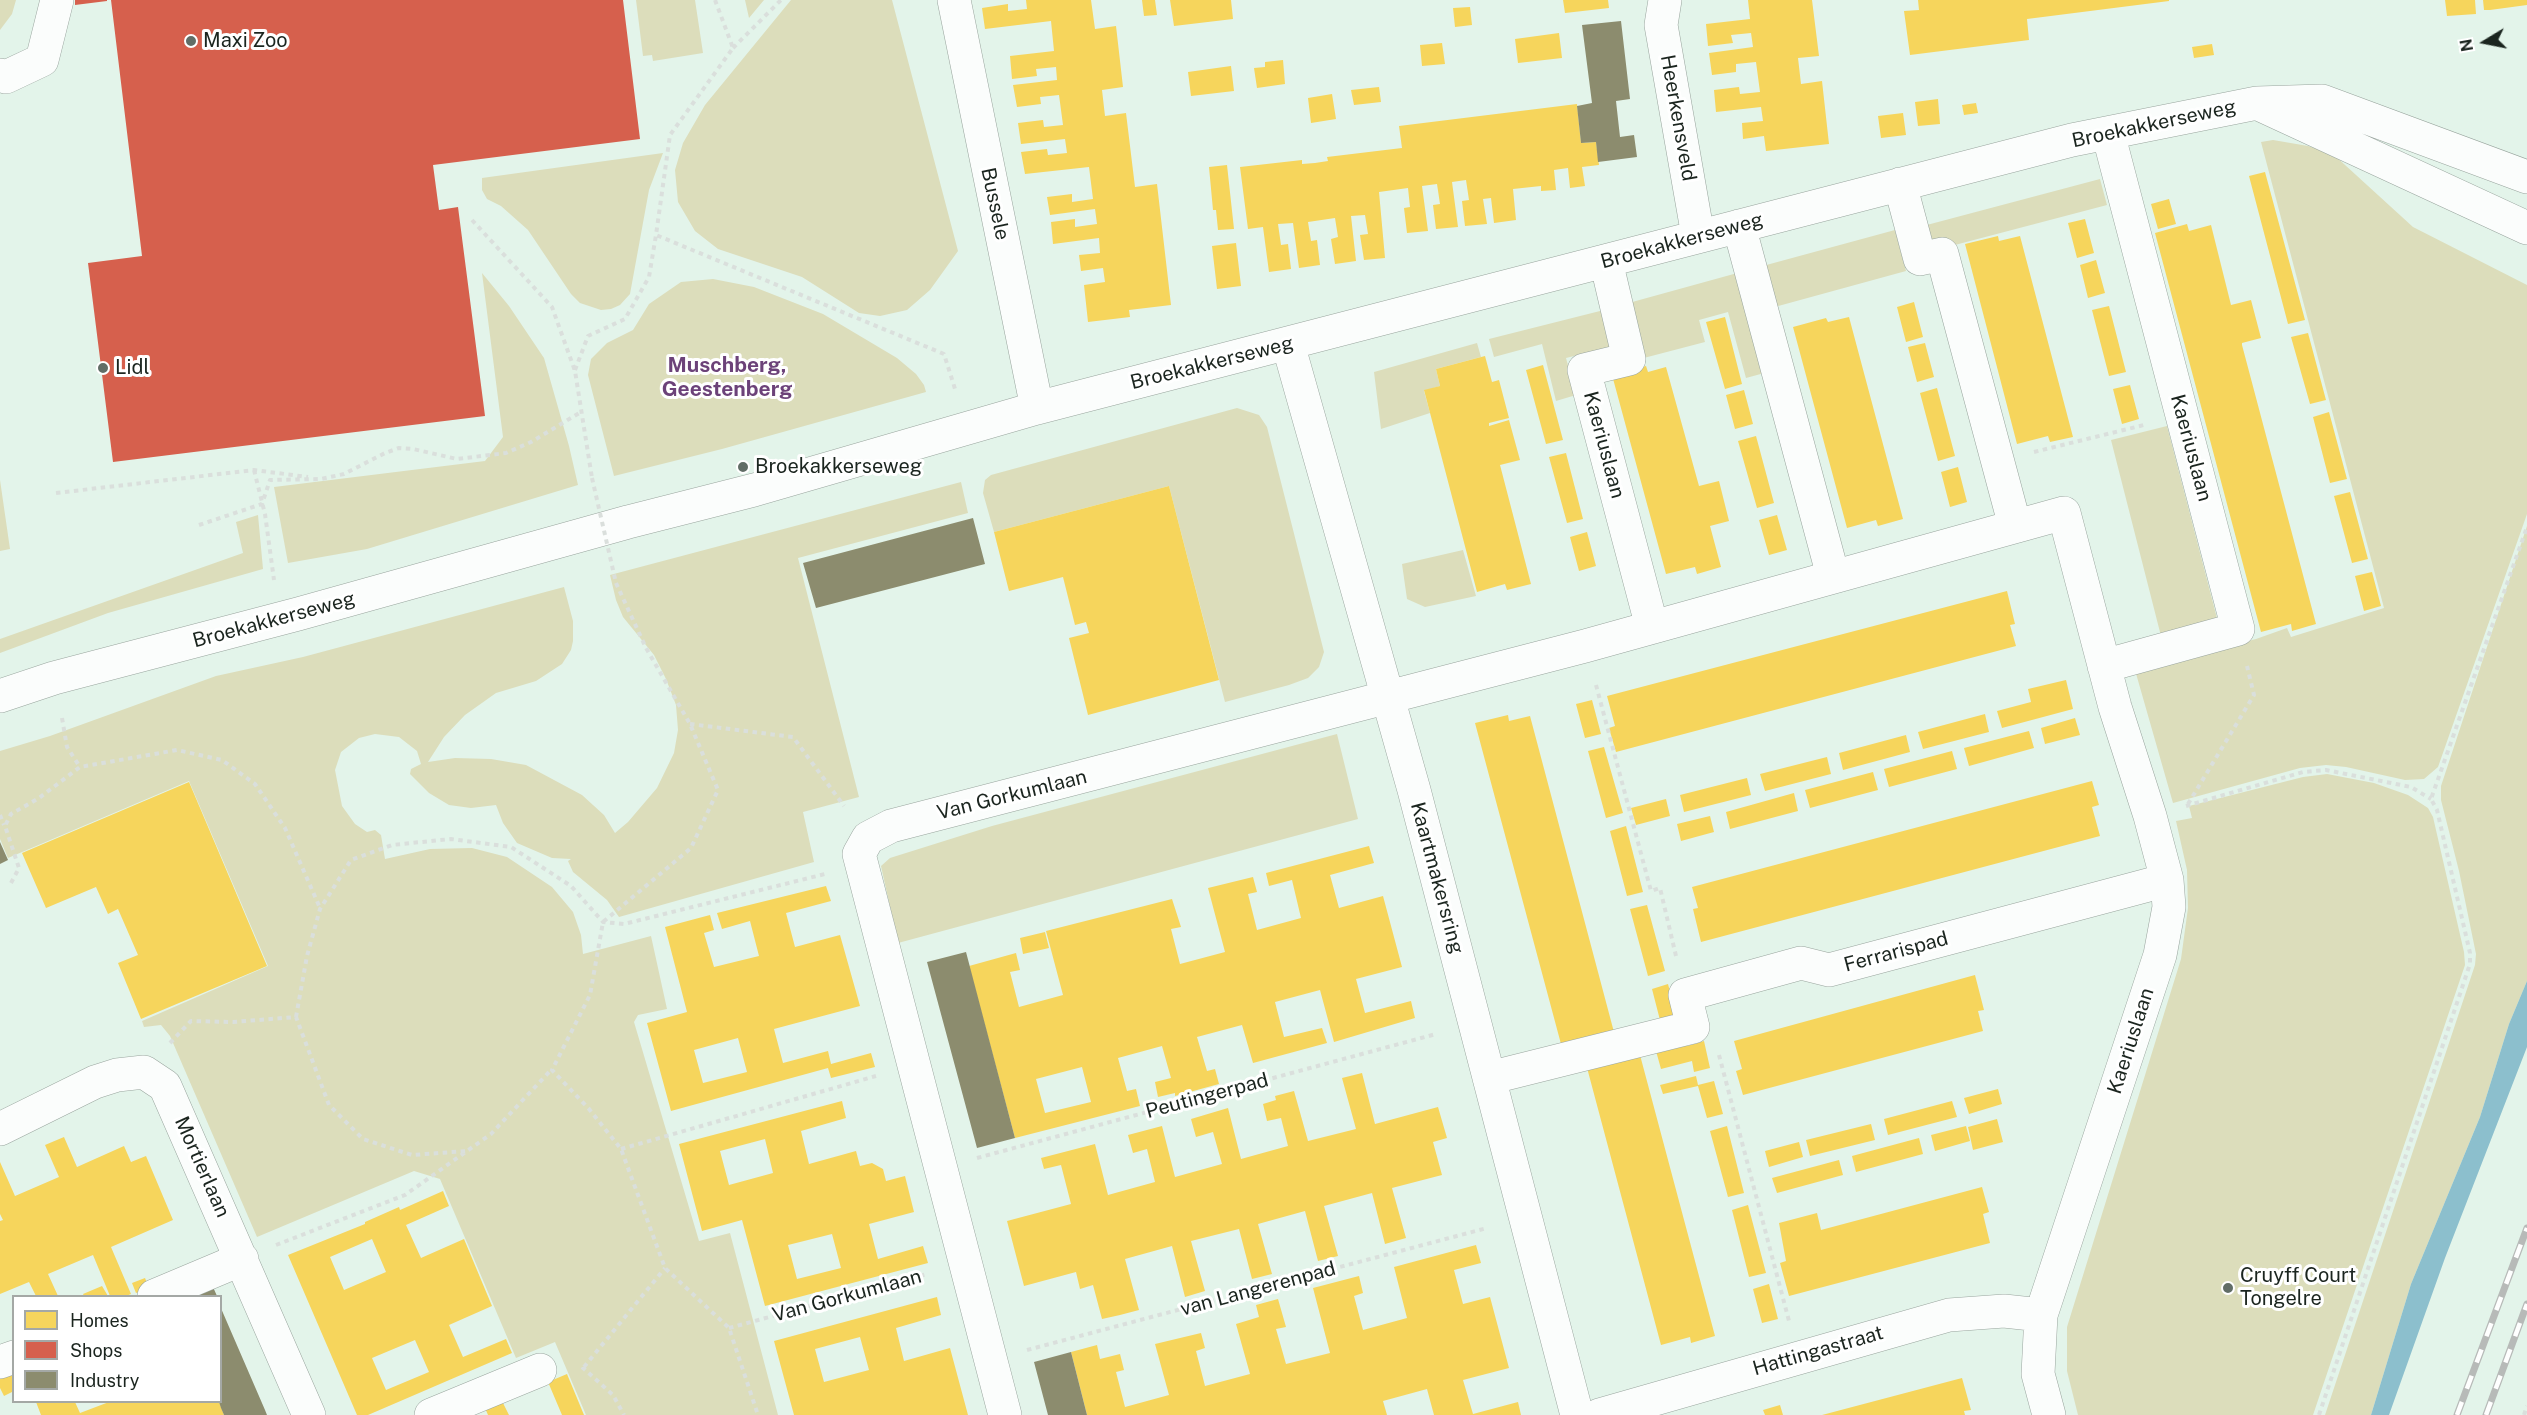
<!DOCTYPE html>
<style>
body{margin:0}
#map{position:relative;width:2527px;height:1415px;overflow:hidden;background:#e3f4ea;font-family:"Public Sans",sans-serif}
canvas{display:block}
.legend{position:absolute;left:12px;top:1295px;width:210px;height:108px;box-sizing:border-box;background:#fff;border:2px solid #a4a8a5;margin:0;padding:8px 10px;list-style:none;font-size:18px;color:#1b251f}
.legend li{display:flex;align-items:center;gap:12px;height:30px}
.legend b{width:30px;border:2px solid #a4a8a5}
.north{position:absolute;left:2455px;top:12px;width:60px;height:60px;-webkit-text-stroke:4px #fff;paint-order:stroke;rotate:260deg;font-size:16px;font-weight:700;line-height:24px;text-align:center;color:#1b251f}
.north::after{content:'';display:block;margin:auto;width:21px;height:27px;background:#1b251f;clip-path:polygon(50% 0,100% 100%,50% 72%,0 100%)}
</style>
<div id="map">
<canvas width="2527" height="1415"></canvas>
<ul class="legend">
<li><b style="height:16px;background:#f6d55c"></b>Homes</li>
<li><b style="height:16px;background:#d6604d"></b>Shops</li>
<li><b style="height:16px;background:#8c8c6e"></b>Industry</li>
</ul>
<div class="north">N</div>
</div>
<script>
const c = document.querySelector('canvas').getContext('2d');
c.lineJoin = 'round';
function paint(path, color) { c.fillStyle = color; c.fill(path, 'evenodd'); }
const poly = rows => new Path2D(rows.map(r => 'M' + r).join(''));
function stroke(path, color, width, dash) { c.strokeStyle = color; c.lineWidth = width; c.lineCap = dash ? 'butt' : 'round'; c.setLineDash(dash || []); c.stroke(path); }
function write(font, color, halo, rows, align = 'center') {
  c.font = font + ' "Public Sans",sans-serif'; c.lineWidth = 6; c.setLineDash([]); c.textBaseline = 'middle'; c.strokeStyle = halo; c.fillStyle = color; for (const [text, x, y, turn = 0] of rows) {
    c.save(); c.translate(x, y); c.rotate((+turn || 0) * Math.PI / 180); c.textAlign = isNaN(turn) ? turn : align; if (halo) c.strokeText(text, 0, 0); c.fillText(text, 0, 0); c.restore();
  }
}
const green = poly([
 [0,0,16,0,12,14,0,30],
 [636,0,695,0,703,53,653,61,652,55,643,56],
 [745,0,764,0,749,18],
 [791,0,892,0,958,251,930,290,907,310,880,316,859,313,802,277,718,249,695,231,678,202,675,170,683,143,705,105],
 [2273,140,2308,146,2333,154,2413,227,2527,285,2527,514,2438,767,2424,779,2405,780,2346,767,2326,765,2300,768,2173,803,2135,670,2256,639,2287,628,2291,637,2384,608,2261,142],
 [663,153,649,190,630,294,620,305,611,309,601,310,580,303,571,294,528,230,501,206,487,199,482,190,482,178],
 [2100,179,2107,205,1932,251,1923,226],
 [1895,230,1906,271,1771,308,1759,267],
 [1741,272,1768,372,1746,378,1728,312,1699,320,1705,342,1640,359,1625,304],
 [482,273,509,306,544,358,569,446,578,485,367,549,288,563,274,487,485,461,503,437],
 [713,279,754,287,823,314,897,358,916,374,924,385,926,392,722,449,614,476,588,375,591,359,607,343,633,330,649,304,681,282],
 [1600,311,1612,319,1618,345,1566,358,1576,395,1556,401,1542,344,1494,357,1489,339],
 [1477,343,1481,357,1436,369,1440,386,1424,391,1430,413,1381,429,1374,372],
 [1237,408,1259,415,1267,427,1324,652,1319,667,1308,678,1289,685,1225,702,1169,486,994,532,983,493,985,480,991,475],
 [2167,426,2219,626,2162,640,2111,440],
 [0,480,10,549,0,551],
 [961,482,968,513,798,558,859,797,803,812,814,862,619,917,607,900,573,872,568,861,571,859,552,858,517,843,503,823,496,805,471,808,449,805,429,793,410,774,411,769,421,764,417,751,399,737,375,734,359,738,341,752,335,770,342,806,355,824,367,832,375,830,381,835,385,859,430,849,472,848,507,857,552,887,573,912,581,935,583,954,651,936,667,1009,638,1015,634,1022,699,1241,730,1233,778,1415,586,1415,555,1342,516,1358,440,1179,414,1171,257,1237,170,1036,161,1025,144,1027,142,1021,268,966,189,781,8,858,0,839,0,751,50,736,216,676,303,657,564,587,573,621,573,641,571,650,562,664,536,681,496,693,465,715,444,737,428,762,455,758,491,759,526,765,582,795,604,815,615,833,628,822,657,788,674,753,678,730,676,705,666,679,654,655,623,617,616,600,610,575],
 [258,515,263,569,108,613,0,653,0,639,243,553,236,522],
 [2527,526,2527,981,2509,1024,2480,1117,2411,1284,2371,1415,2325,1415,2475,965,2476,954,2459,871,2441,800,2441,786],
 [1463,550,1476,596,1425,607,1407,599,1402,564],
 [1337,734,1358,819,898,943,881,866,890,858,992,826],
 [2327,774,2374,783,2408,795,2428,808,2433,817,2464,952,2465,965,2313,1415,2078,1415,2067,1371,2067,1327,2181,959,2188,908,2187,870,2176,821,2192,818,2189,806,2303,777]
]);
const water = poly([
 [2527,981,2527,1047,2445,1258,2389,1415,2371,1415,2411,1284,2480,1117,2509,1024]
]);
const homes = poly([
 [1026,0,1091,0,1095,29,1116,26,1123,87,1102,90,1105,116,1126,113,1135,187,1157,184,1171,305,1129,310,1130,317,1088,322,1084,285,1105,282,1103,268,1081,271,1079,255,1100,253,1099,238,1053,244,1051,222,1075,219,1075,227,1097,224,1095,209,1050,215,1047,197,1072,194,1072,202,1093,199,1089,167,1025,174,1021,152,1047,149,1048,155,1067,153,1065,139,1021,144,1018,123,1043,120,1044,127,1063,125,1059,95,1040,97,1041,104,1017,107,1013,85,1057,80,1056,67,1036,69,1037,76,1012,79,1010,56,1054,51,1051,21,985,29,982,8,1008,4,1008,11,1027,9],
 [1142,0,1155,0,1157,15,1144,16],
 [1170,0,1231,0,1233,19,1174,26],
 [1563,0,1608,0,1609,8,1565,13],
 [1748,0,1812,0,1819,56,1798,58,1801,84,1822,81,1829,144,1766,151,1764,136,1743,139,1742,123,1763,121,1761,107,1716,112,1714,90,1739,87,1740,94,1760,92,1756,62,1736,64,1736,72,1712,75,1709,53,1753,47,1751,33,1731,35,1733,43,1708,46,1706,24,1750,19],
 [1918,0,2169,0,2169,1,2027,19,2029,40,1910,55,1904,11,1919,10],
 [2445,0,2475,0,2476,14,2447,16],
 [2483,0,2527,0,2527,5,2490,10,2484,10],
 [1470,7,1472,25,1455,27,1453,8],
 [1559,33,1562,58,1518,63,1515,39],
 [1442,43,1445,64,1422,66,1420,45],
 [2212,44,2214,55,2194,58,2192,47],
 [1283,60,1285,84,1257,88,1254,68,1265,67,1265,62],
 [1231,66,1234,91,1191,96,1188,72],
 [1379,87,1381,102,1354,105,1351,90],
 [1332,94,1336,119,1311,123,1308,98],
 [1938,99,1940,124,1918,126,1915,102],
 [1976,103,1978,113,1964,115,1962,105],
 [1577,104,1581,143,1596,142,1599,165,1582,167,1585,186,1570,188,1568,168,1554,170,1556,190,1541,191,1541,186,1513,189,1516,220,1494,223,1491,198,1483,199,1487,224,1465,226,1462,201,1469,200,1466,180,1452,182,1458,227,1436,229,1433,205,1440,204,1437,184,1422,186,1428,231,1407,233,1404,208,1410,207,1408,188,1379,192,1385,258,1364,260,1360,235,1368,234,1365,215,1351,216,1356,261,1335,264,1331,239,1338,237,1335,218,1308,222,1311,241,1317,240,1320,265,1299,268,1293,223,1278,224,1281,245,1288,244,1291,269,1269,272,1263,227,1248,229,1240,167,1302,160,1302,164,1315,163,1328,161,1327,157,1402,148,1399,126],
 [1903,113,1906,135,1881,138,1878,116],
 [1227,165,1234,229,1218,230,1216,210,1213,210,1209,167],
 [2265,172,2305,320,2288,324,2249,176],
 [2169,199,2176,224,2158,229,2151,204],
 [2085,219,2094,253,2077,258,2068,223],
 [2187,224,2189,231,2211,225,2231,305,2251,300,2261,338,2242,343,2242,345,2316,624,2292,631,2291,624,2261,632,2155,233],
 [1998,236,1999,241,2020,236,2073,437,2050,442,2048,436,2017,444,1965,244],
 [1236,243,1241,286,1217,289,1212,246],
 [2096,260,2105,293,2088,298,2080,265],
 [1914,302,1923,337,1906,342,1897,307],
 [2109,306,2126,372,2109,376,2092,310],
 [1725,317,1742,384,1725,389,1706,322],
 [1849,317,1903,519,1878,526,1876,520,1847,528,1793,327,1826,318,1828,322],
 [2308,333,2326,400,2310,404,2291,337],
 [1925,343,1934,377,1917,382,1908,347],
 [1485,356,1492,382,1499,380,1509,418,1489,423,1489,426,1509,420,1520,460,1500,465,1531,584,1507,590,1505,584,1477,592,1424,390,1440,386,1436,369],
 [1543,365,1563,440,1546,444,1526,370],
 [1646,366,1648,372,1666,367,1699,486,1719,481,1729,521,1710,526,1721,567,1697,574,1695,567,1666,574,1612,375],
 [2130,385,2139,419,2122,424,2113,389],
 [1937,388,1955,456,1938,461,1920,393],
 [1744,390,1753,424,1735,429,1726,395],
 [2329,412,2347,479,2330,483,2313,417],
 [1756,436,1774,503,1757,508,1738,441],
 [1566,453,1583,519,1567,523,1549,457],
 [1958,467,1967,502,1950,507,1941,472],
 [1169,486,1219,680,1088,715,1069,638,1089,633,1086,622,1075,625,1063,577,1009,591,994,532],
 [2350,492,2368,559,2352,563,2334,496],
 [1777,515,1787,550,1769,555,1759,520],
 [1587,532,1596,566,1579,571,1570,537],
 [2372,572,2381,606,2364,611,2355,576],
 [2007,591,2015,624,2010,625,2016,646,1616,752,1609,728,1615,726,1607,696],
 [2066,680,2073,709,2002,728,1997,711,2031,702,2028,689],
 [1592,700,1601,734,1585,738,1576,704],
 [1985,714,1989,732,1923,749,1918,732],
 [1508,715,1509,721,1530,716,1615,1036,1561,1044,1475,723],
 [2075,718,2080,735,2045,744,2041,728],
 [2029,731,2034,748,1969,766,1964,748],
 [1906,735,1910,752,1843,770,1839,753],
 [1604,747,1623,813,1606,818,1588,751],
 [1952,751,1957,769,1889,787,1884,769],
 [1827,757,1831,774,1765,791,1760,774],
 [1873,772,1878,790,1810,808,1805,790],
 [1747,778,1751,795,1684,812,1680,795],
 [2092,781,2099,805,2092,807,2100,836,1701,942,1693,909,1698,908,1692,887],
 [189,782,267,966,141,1019,118,963,138,955,118,909,108,914,96,887,46,908,22,853],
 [1794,793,1798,811,1730,829,1726,812],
 [1666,799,1670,816,1636,825,1631,808],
 [1710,816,1714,832,1681,841,1677,824],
 [1626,826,1643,892,1627,896,1610,831],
 [1369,846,1374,863,1330,875,1339,908,1383,896,1402,967,1356,979,1365,1013,1411,1001,1415,1018,1334,1042,1320,990,1275,1002,1284,1037,1322,1028,1327,1043,1253,1063,1242,1025,1197,1037,1207,1071,1215,1069,1219,1084,1175,1096,1175,1093,1158,1097,1155,1082,1171,1078,1162,1046,1118,1058,1127,1091,1136,1089,1140,1106,1015,1138,969,966,1016,953,1020,970,1010,972,1019,1007,1063,995,1046,931,1172,899,1181,927,1171,929,1180,964,1225,952,1208,888,1253,877,1257,892,1248,894,1257,930,1301,918,1292,880,1269,886,1266,873],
 [1082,1067,1091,1102,1045,1113,1036,1079],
 [826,886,831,901,786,913,795,947,840,935,860,1006,774,1029,783,1063,828,1051,831,1064,871,1053,875,1067,831,1078,828,1068,671,1111,647,1023,687,1012,665,927,710,915,714,930,704,933,714,967,759,956,750,921,722,929,717,913],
 [738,1038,747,1072,703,1083,694,1050],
 [1647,905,1665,971,1648,976,1630,909],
 [1045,932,1049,948,1023,954,1020,938],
 [1975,975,1984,1010,1978,1011,1983,1031,1743,1095,1736,1071,1742,1069,1734,1041],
 [1668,984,1677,1019,1661,1024,1652,989],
 [1685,1039,1687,1046,1704,1041,1710,1068,1694,1072,1692,1061,1661,1069,1656,1051],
 [1640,1055,1715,1336,1691,1343,1690,1337,1661,1345,1586,1064],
 [1362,1073,1375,1124,1438,1107,1447,1138,1433,1142,1442,1175,1392,1188,1406,1238,1385,1244,1372,1193,1324,1206,1338,1256,1318,1261,1305,1211,1258,1224,1272,1274,1252,1279,1239,1229,1191,1241,1205,1291,1185,1297,1172,1246,1125,1259,1139,1310,1120,1315,1102,1319,1093,1285,1080,1289,1076,1272,1024,1286,1007,1221,1071,1204,1061,1165,1044,1169,1041,1158,1095,1144,1108,1195,1155,1182,1147,1149,1133,1153,1128,1135,1162,1126,1175,1177,1222,1164,1213,1132,1196,1137,1191,1119,1228,1108,1241,1159,1288,1146,1281,1118,1267,1121,1263,1104,1276,1100,1275,1096,1294,1091,1308,1141,1356,1129,1342,1078],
 [1696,1076,1698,1085,1714,1081,1723,1114,1707,1118,1698,1086,1663,1094,1660,1085],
 [1998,1089,2002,1104,1969,1114,1964,1098],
 [842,1101,846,1118,801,1131,809,1164,856,1151,860,1166,872,1163,883,1169,886,1181,905,1176,914,1212,869,1224,878,1259,923,1246,928,1263,765,1306,742,1220,702,1231,679,1144],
 [765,1139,773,1173,729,1185,720,1151],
 [832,1234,841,1268,797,1279,788,1245],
 [1952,1101,1957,1117,1888,1135,1884,1119],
 [1997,1119,2003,1142,1973,1150,1968,1127],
 [1871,1124,1875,1140,1810,1156,1806,1140],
 [1727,1126,1744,1193,1728,1197,1710,1131],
 [1966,1126,1970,1141,1935,1151,1931,1135],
 [64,1137,77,1167,124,1146,131,1162,146,1156,173,1220,111,1247,131,1294,126,1296,110,1296,93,1255,48,1274,58,1296,36,1296,29,1282,0,1294,0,1221,3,1220,0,1214,0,1162,15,1196,59,1177,45,1145],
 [1919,1138,1923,1154,1856,1172,1852,1156],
 [1799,1142,1803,1157,1769,1167,1765,1151],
 [1839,1160,1843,1175,1777,1193,1772,1178],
 [1982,1187,1989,1212,1983,1214,1990,1243,1789,1296,1780,1263,1786,1261,1779,1223,1817,1213,1821,1230],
 [443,1191,449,1206,406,1225,421,1258,464,1239,492,1306,449,1325,463,1357,506,1339,512,1353,368,1415,357,1415,288,1255,365,1224,365,1222,399,1207,400,1210],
 [372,1239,386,1272,344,1290,330,1257],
 [415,1340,429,1372,386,1390,372,1358],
 [1748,1205,1766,1273,1749,1277,1732,1210],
 [1476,1245,1481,1263,1454,1270,1463,1304,1490,1297,1509,1368,1463,1380,1473,1414,1518,1402,1521,1415,1434,1415,1427,1389,1383,1401,1387,1415,1087,1415,1071,1352,1097,1345,1100,1359,1120,1354,1124,1370,1116,1372,1125,1407,1169,1395,1155,1344,1201,1333,1205,1348,1196,1351,1205,1386,1250,1374,1236,1324,1259,1317,1256,1305,1278,1299,1286,1327,1276,1329,1286,1364,1330,1353,1313,1288,1359,1276,1363,1293,1354,1296,1363,1330,1407,1318,1394,1267],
 [145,1278,149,1288,136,1293,132,1283],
 [1769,1284,1778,1319,1762,1323,1753,1289],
 [102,1286,108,1296,84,1296,83,1294],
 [937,1297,941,1315,896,1328,904,1361,950,1348,968,1415,794,1415,774,1341],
 [860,1337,869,1370,824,1382,815,1349],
 [14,1373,14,1391,4,1396,0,1388,0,1378],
 [567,1374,584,1415,562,1415,548,1382],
 [1962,1378,1971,1410,1964,1411,1965,1415,1822,1415],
 [502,1401,509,1415,488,1415,485,1408],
 [36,1402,75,1402,80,1413,109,1402,219,1402,224,1415,41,1415],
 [1780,1405,1783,1415,1765,1415,1763,1410]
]);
const shops = poly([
 [75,0,107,0,107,1,75,5],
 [111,0,623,0,640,139,433,165,439,210,458,207,485,416,113,462,88,263,142,256]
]);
const industry = poly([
 [1621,21,1630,99,1616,101,1620,137,1634,135,1637,157,1598,162,1596,142,1581,143,1577,106,1592,103,1582,25],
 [973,518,985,564,816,608,803,563],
 [0,842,8,860,0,864],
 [966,952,1015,1138,977,1148,927,962],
 [213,1287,217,1296,192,1296],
 [220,1306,265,1410,267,1415,224,1415,221,1408,219,1402],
 [1071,1352,1087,1415,1048,1415,1034,1362]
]);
const path = poly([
 [715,0,733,48,670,135,656,235,944,354,956,392],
 [733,48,781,0],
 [472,220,552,307,575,371,592,478],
 [575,370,588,336,625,319,649,277,656,235],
 [2034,452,2144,425],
 [254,470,265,514,274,580],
 [56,493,254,470,308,477],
 [199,525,262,504,270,480,321,479,344,474,385,453,399,448,413,449,457,459,506,453,531,442,581,412],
 [616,583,646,648,690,724,718,790,691,848,603,922,590,995,552,1070,589,1109,621,1149,665,1268,729,1328,758,1415],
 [1596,685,1651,891,1660,888,1676,956],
 [62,718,67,747,80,767],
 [690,724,793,737,844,806],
 [2188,804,2254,695,2247,666],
 [2186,806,2303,772,2326,770,2411,787,2431,799],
 [0,815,4,825],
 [11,883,19,868,5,826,11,814,39,798,80,767,177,750,222,760,255,784,285,828,320,908],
 [296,1017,307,956,320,909,351,860,392,845,451,839,511,847,571,886,603,922,624,924,825,874],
 [170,1043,191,1021,233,1022,296,1017,329,1105,363,1139,412,1155,467,1151],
 [1719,1055,1789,1321],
 [621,1149,876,1076],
 [977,1158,1436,1034],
 [276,1245,405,1195,491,1134,551,1070],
 [729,1328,927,1274],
 [1027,1350,1487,1228],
 [582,1367,613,1395,624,1415],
 [584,1367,665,1268],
 [2319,1415,2470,964,2470,953,2437,810,2431,799,2527,527],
 [2524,1415,2527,1406]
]);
const minor = poly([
 [954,0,1037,408],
 [1665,0,1661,25,1698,236],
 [0,75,6,77,42,60,57,0],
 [2261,105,2527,228],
 [1900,184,1920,259,1942,254,2015,526],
 [1739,226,1833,576],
 [1606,261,1629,359,1584,370,1652,627],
 [1288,344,1414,790,1577,1415],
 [2104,666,2238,629,2108,133],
 [0,696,54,678,298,614,628,522,754,490,1037,408,2072,140,2257,103,2322,101,2527,177],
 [1489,1078,1693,1027,1685,995,1801,963,1829,970,2167,880],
 [0,1129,95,1082,117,1075,144,1072,165,1086,309,1415],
 [154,1296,242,1259],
 [0,1362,14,1357],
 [431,1415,540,1370],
 [1005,1415,859,854,868,838,891,826,1585,646,2064,513,2115,707,2150,816,2167,880,2169,907,2160,955,2041,1315,2038,1374,2049,1415],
 [1599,1415,1949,1315,2004,1311,2041,1315]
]);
const rail = poly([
 [2457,1415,2527,1228],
 [2486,1415,2527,1304]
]);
const pathBridge = poly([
 [592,478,616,583]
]);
const markers = [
 [191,41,6,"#616d66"],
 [103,368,6,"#616d66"],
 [743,467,6,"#616d66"],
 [2228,1288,6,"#616d66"]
];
const poiNames = [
 ["Maxi Zoo",203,41],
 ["Lidl",115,368],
 ["Broekakkerseweg",755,467],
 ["Cruyff Court",2240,1276],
 ["Tongelre",2240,1299]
];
const streetNames = [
 ["Heerkensveld",1678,118,80],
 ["Broekakkerseweg",2154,124,-12],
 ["Bussele",995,204,78],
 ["Broekakkerseweg",1682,241,-15],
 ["Broekakkerseweg",1212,363,-14],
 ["Kaeriuslaan",1604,445,75],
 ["Kaeriuslaan",2191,448,75],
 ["Broekakkerseweg",274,620,-15],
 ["Van Gorkumlaan",1012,795,-14],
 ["Kaartmakersring",1437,878,75],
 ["Ferrarispad",1896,952,-15],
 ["Kaeriuslaan",2131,1041,-72],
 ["Peutingerpad",1207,1096,-15],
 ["Mortierlaan",202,1167,66],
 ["van Langerenpad",1258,1289,-15],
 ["Van Gorkumlaan",847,1296,-15],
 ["Hattingastraat",1818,1351,-16]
];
const neighbourhoodNames = [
 ["Muschberg,",727,366],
 ["Geestenberg",727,390]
];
paint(green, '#dcddbb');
paint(water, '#8cbfcd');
paint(homes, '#f6d55c');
paint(shops, '#d6604d');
paint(industry, '#8c8c6e');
stroke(minor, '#99a59e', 34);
stroke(path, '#dadfdc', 4, [4.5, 4.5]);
stroke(minor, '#fbfdfc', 33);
stroke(rail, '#b7bab8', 7);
stroke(rail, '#fff', 4.5, [14]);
stroke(pathBridge, '#dadfdc', 4, [4.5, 4.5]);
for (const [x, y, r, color] of markers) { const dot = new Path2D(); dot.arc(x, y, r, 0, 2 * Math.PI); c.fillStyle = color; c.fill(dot); stroke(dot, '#fff', 2); }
write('20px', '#1b251f', '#fff', poiNames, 'left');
write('20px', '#1b251f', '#fff', streetNames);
write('bold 21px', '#6c4279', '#fff', neighbourhoodNames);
</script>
